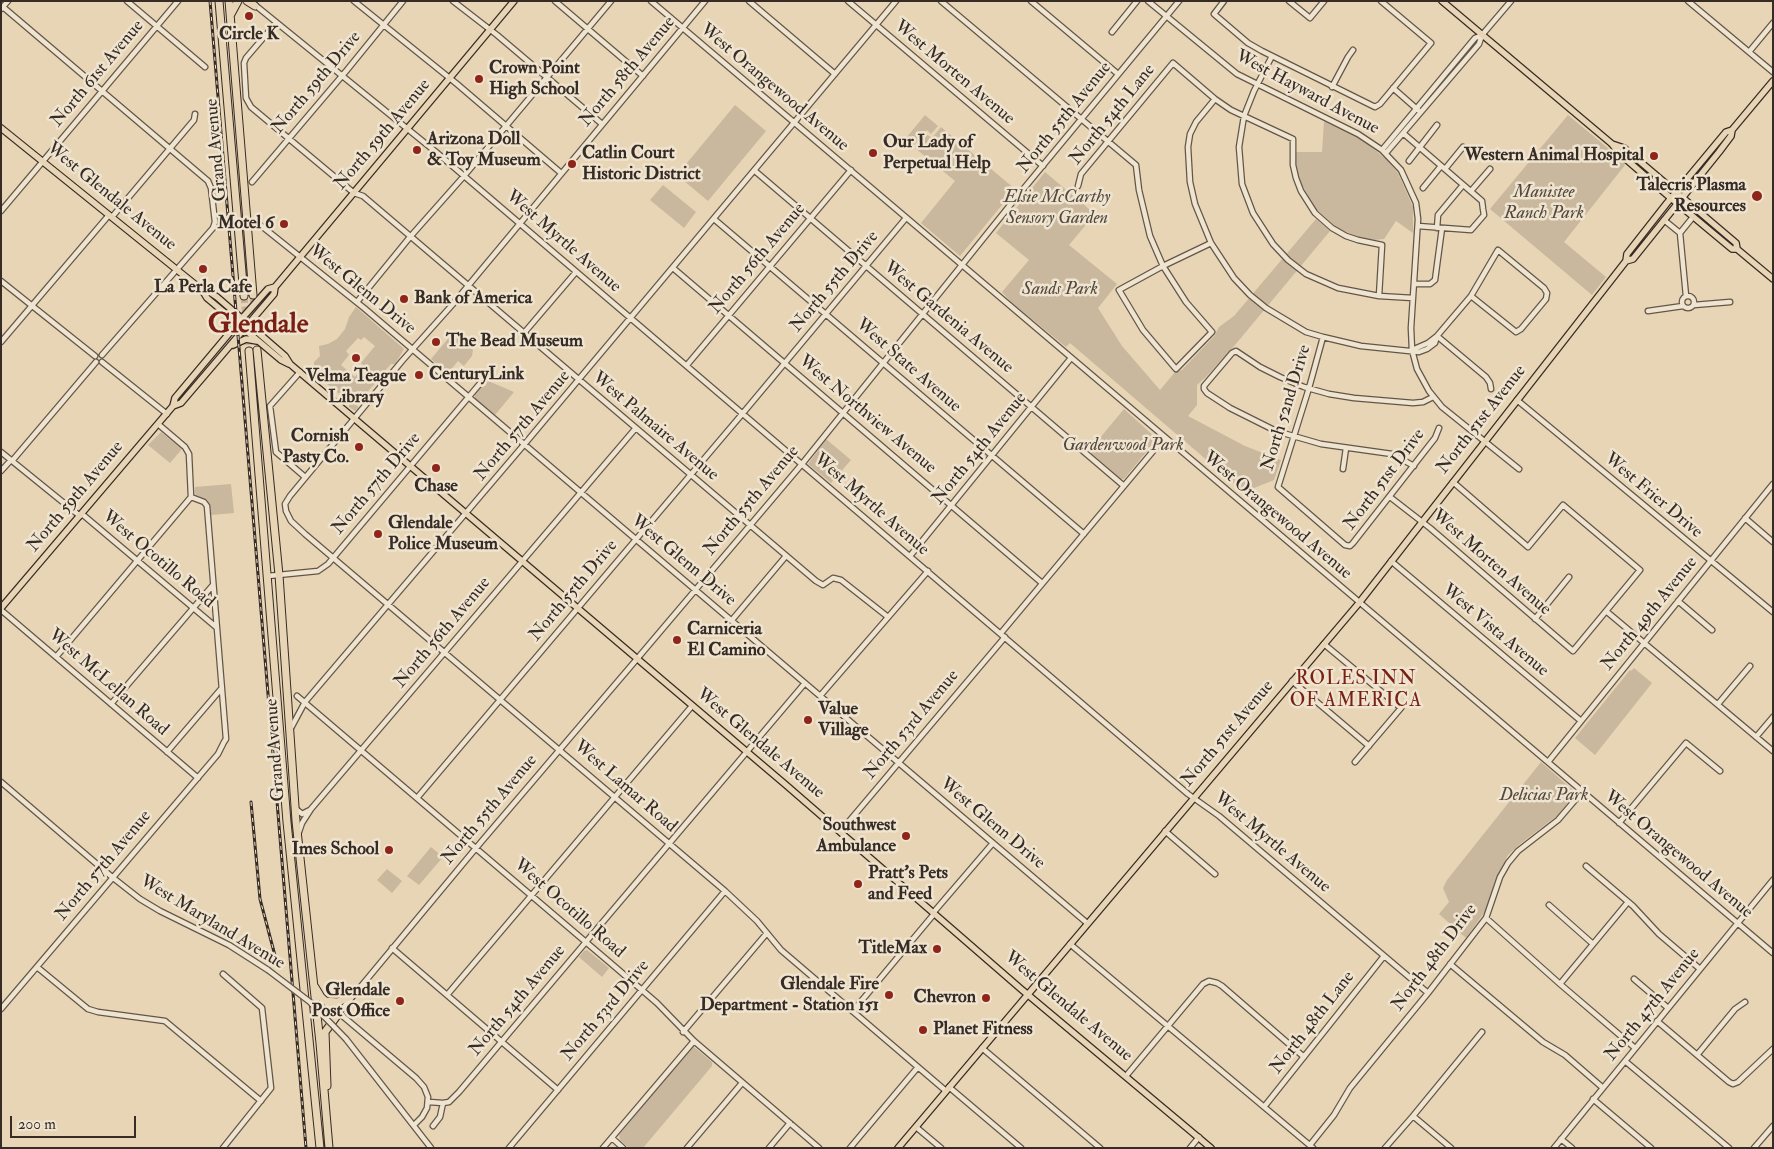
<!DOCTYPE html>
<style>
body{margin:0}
#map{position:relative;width:1774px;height:1149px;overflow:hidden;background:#e7d5b5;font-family:"IM FELL Double Pica",serif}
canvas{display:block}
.frame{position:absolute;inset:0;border:2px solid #372b25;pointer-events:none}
.scale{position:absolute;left:10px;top:1116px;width:126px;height:22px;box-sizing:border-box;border:2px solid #372b25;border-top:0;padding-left:6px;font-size:15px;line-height:18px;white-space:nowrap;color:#372b25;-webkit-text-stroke:4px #efe4cf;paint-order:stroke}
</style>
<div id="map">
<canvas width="1774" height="1149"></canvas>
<div class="frame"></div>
<div class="scale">200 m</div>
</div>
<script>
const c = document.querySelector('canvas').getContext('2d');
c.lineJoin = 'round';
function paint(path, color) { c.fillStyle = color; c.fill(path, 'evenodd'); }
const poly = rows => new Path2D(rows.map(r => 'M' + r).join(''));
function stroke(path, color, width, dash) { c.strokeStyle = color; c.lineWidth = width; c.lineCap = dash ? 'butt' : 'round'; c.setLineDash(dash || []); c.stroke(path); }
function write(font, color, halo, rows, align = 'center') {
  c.font = font + ' "IM FELL Double Pica",serif'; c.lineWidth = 5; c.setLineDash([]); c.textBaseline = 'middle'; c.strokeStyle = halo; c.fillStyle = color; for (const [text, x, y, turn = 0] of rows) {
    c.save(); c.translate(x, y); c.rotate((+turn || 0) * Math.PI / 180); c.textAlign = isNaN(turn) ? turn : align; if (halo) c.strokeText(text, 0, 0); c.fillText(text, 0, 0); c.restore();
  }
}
const green = poly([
 [735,105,766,131,708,201,677,175],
 [925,115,938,126,931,134,927,130,914,145,906,138],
 [1568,115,1621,159,1625,165,1564,242,1606,277,1592,295,1490,209],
 [1324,121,1358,137,1369,145,1386,159,1398,173,1413,207,1413,233,1396,221,1384,239,1374,240,1362,238,1344,231,1334,225,1316,209,1302,185,1297,172,1295,152,1322,152],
 [941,127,1015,189,960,256,921,223,955,181,915,148,926,134,932,138],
 [1045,172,1095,214,1069,245,1117,284,1098,308,1122,346,1160,390,1175,372,1182,370,1215,335,1219,327,1234,316,1316,219,1330,231,1235,345,1206,377,1197,385,1197,405,1188,416,1245,446,1281,460,1274,480,1244,492,1070,343,1066,347,1012,303,1002,292,1029,260,996,233],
 [663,185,696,212,684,228,650,200],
 [356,307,404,349,395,364,391,364,382,374,385,377,381,381,377,381,356,405,359,408,355,411,349,407,349,402,321,379,318,381,310,369,314,365,314,362,320,356,319,346,328,344,337,339,345,329,349,317],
 [364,337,375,346,361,363,364,366,355,377,341,365,349,355,346,351,358,338,361,340],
 [452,334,473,350,472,356,464,366,458,361,448,373,431,359],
 [486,380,514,392,495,415,475,399,475,393],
 [1124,409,1157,439,1124,479,1121,479,1089,451],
 [161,432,182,449,170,463,148,445],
 [826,439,851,460,831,483,808,464],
 [231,484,234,513,211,515,211,509,207,500,196,495,195,493,195,487],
 [1634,668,1652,683,1595,755,1575,738,1630,670,1631,671],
 [1541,762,1574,791,1575,794,1558,815,1520,844,1508,855,1495,881,1486,910,1466,938,1439,914,1449,902,1443,888,1447,880],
 [431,847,443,857,419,885,407,876],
 [387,869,402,881,392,893,377,880],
 [587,950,609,968,602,977,579,957,584,951],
 [694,1047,712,1062,712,1066,643,1148,629,1148,620,1140,619,1135,691,1048]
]);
const highwayTunnel = poly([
 [253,295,257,350],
 [244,296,249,351]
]);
const minor = poly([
 [127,1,205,67],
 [354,1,457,84,561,173],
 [453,1,497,35,602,124],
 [555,1,643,76],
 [651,1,1773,953],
 [705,1,453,304,402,361,290,496,285,504,286,511,291,521,305,534,725,891,757,921,781,950,946,1091],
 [749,1,835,74],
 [848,1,1043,166],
 [941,1,1136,165,1139,190,1150,236,1163,266,1186,302,1212,332,1176,369,1143,330,1119,290,1163,266,1211,243],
 [1031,1,1118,74],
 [1148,1,1237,74,1358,134,1382,150,1401,170,1416,203,1418,219,1411,328,1412,350,1417,369,1429,391,1442,407,1519,469],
 [1224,1,1214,14,1248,43,1262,51,1375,107,1380,104,1431,43,1381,1],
 [1289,1,1310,18,1324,1],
 [1688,1,1773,72],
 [255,5,436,152,1188,794,1219,816,1428,993],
 [3,7,208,181,211,188,215,222,213,228,102,355],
 [1,9,8,1],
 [276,23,246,58,244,63,246,98,251,107,354,193,363,196,816,581,823,585,833,578,841,580,888,617],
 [1112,32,1137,1],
 [1749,52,1773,23],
 [1272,56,1254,91,1244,116,1239,147,1242,184,1253,213,1273,244,1288,260,1306,274,1338,288,1379,296,1413,298],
 [1332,87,1348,57,1353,50],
 [1393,88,1418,110],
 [1215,99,1196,122,1190,134,1188,147,1190,182,1195,204,1211,243,1234,278,1250,295,1266,308,1306,332,1323,337,1361,346,1419,352,1427,349,1435,343,1437,336],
 [1403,133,1482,201,1483,209,1484,215,1471,230,1418,226],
 [1382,150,1475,38,1482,35],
 [1386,153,1479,44,1482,35,1511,1],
 [1409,161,1437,125],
 [1445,169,1463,147],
 [755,171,1124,486],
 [252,182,347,70,403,1],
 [1078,186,1081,174,1173,63,1215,99,1231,110,1293,139,1293,165,1296,178,1301,191,1315,213,1332,228,1346,236,1358,240,1382,245,1379,296],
 [1423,188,1441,166],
 [1471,191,1490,169],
 [1,211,178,1],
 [112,217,194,120,195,114],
 [714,219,1084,534],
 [1664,220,1680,233,1686,296],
 [259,224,364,308,1087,923],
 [1437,228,1438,215,1463,185],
 [1680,233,1693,217],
 [673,268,1042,583],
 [1,281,95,356],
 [1414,284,1430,284,1435,280,1442,228],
 '1682 302a6 6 0 1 1 12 0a6 6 0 1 1-12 0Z',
 [357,302,410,237,464,176,611,1],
 [1694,305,1730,302],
 [1648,311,1683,306],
 [524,333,576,272],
 [1437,336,1486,377,1490,383,1491,389],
 [1323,337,1309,388,1278,487,1345,545,1350,546,1353,543,1435,438,1439,428],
 [1,342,109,215],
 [1412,350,1428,343,1437,336,1471,296,1498,250,1544,288,1547,293,1546,299,1521,329,1516,332,1471,296],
 [102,362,167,414],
 [687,365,851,170],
 [300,372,270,406,276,452,305,477],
 [1517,400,1773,612],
 [1,452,80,516],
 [12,461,96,362],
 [1414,466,1392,454,1321,444,1276,431,1230,408,1207,393,1204,389,1204,386,1232,353,1236,351,1260,367,1280,377,1304,387,1329,394,1354,398,1413,403,1423,402,1433,397],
 [1343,469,1346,448],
 [1,471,11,460],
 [1390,497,1430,528,1573,651,1640,570,1563,505,1528,547,1453,482],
 [82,514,216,627],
 [1745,518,1773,542],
 [910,556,1071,358],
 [1391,561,1581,721],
 [268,576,318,571,328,564,488,374],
 [1678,601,1712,630],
 [1,610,198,778],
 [1606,611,1773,751],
 [1535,619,1569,577],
 [732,620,786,556],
 [1001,633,1164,438],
 [1324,644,1401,708,1355,762],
 [56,657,191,497,189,454,185,447,158,424],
 [1292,681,1369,746],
 [297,696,614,966,657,1003,694,1041,819,1148],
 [820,696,928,571],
 [111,704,213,585],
 [1718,704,1750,666],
 [291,728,305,702,528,440,896,1],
 [1756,737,1773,717],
 [167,752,221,689],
 [1548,762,1773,484],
 [1,782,112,877,140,899,160,911,229,945,268,970],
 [417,798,743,413,906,218],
 [296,809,302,814,310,810],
 [1619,823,1686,743,1720,771],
 [1165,831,1215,874],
 [299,832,302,823,311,809,635,429],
 [840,832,1005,637],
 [1586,866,1633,906,1659,934,1700,969],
 [1549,905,1593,944],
 [933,913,993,843],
 [1486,918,1560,984,1635,1048],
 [1070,944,1313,1148],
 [392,948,558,1090],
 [1450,964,1543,1042,1565,1055,1603,1088],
 [37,967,88,1009,98,1012,165,1021,261,1101],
 [1634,979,1668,1008],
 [1560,984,1628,902],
 [447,995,692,706],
 [1,1009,218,754,224,742,226,739,207,506,204,502,191,497],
 [853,1011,934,914],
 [1657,1021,1729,1082,1733,1084,1738,1082,1773,1049],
 [683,1032,767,933],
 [346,1039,431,1148],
 [982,1048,1100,1148],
 [1697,1055,1735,1009,1745,1002],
 [1625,1061,1729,1148],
 [1126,1076,1203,984,1209,981,1217,983,1222,986,1304,1057],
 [949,1087,1021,1148],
 [1593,1099,1651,1148],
 [429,1102,443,1103,449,1102,459,1092,805,683],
 [1264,1107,1384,956],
 [1413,1116,1451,1148],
 [414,1125,422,1117,427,1108,428,1097,424,1087,416,1078,339,1013,343,1008,476,848,642,653,802,464,1011,204,1179,1],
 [433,1126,440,1117,443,1103],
 [916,1127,941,1148],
 [612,1138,623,1148],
 [1561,1139,1572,1148],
 [1310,1145,1334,1115,1350,1088,1428,993,1486,918,1500,877,1508,863,1518,851,1558,820,1582,792],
 [223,1148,271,1088,262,1008,223,974],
 [509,1148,725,891],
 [603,1148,694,1041],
 [687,1148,742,1083],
 [769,1148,790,1123],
 [850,1148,918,1067],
 [1190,1148,1199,1137],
 [1385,1148,1413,1116,1482,1032],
 [1554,1148,1773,880],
 [1754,1148,1773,1126]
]);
const major = poly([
 [1442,1,1612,144,1620,154,1666,194,1732,249,1737,249,1773,279],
 [1,128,202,290,207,298,281,360,289,364],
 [1612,144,1624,148,1736,243,1737,249],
 [1626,261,1633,259,1719,152,1731,136,1732,130],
 [202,290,211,293,217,297,285,356,290,364,786,785,1021,989,1211,1148],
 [233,345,246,339,257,341],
 [173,406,175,398,237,324,268,289,275,287],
 [1,608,173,406,181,403,274,294,275,287,514,1],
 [898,1148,1359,603,1626,261,1627,254,1667,203,1726,132,1732,130,1773,81]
]);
const highway = poly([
 [219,1,244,296],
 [229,1,253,295],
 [247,1,255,6],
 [231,14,238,1],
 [257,350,279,575,296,821,320,1043,329,1148],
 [249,351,287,822,320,1148],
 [315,987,321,997,339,1013,325,1032,327,1086],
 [325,1001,338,1002,351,996]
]);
const rail = poly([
 [210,1,306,1148],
 [251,802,260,899,278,967]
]);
const minorBridge = poly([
 [268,970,310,1002,346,1039]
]);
const markers = [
 [249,16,5,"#8f2418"],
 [479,79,5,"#8f2418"],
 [417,150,5,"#8f2418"],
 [873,153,5,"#8f2418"],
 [1654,156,5,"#8f2418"],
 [572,164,5,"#8f2418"],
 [1757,196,6,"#8f2418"],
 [284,224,5,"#8f2418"],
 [203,269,5,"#8f2418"],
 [404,299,5,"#8f2418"],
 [436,342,5,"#8f2418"],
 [356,358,5,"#8f2418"],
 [419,375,5,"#8f2418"],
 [359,447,5,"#8f2418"],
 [436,468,5,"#8f2418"],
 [378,534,5,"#8f2418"],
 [677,640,5,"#8f2418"],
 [808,720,5,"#8f2418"],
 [906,836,5,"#8f2418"],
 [389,850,5,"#8f2418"],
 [858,884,5,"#8f2418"],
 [937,949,5,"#8f2418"],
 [889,995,5,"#8f2418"],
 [986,998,5,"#8f2418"],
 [400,1001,5,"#8f2418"],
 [923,1030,5,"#8f2418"]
];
const poiNames = [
 ["Circle K",249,35,"center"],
 ["Crown Point",489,69],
 ["High School",489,90],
 ["Arizona Doll",427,140],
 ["& Toy Museum",427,161],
 ["Our Lady of",883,143],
 ["Perpetual Help",883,164],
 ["Catlin Court",582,154],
 ["Historic District",582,175],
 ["Western Animal Hospital",1644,156,"right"],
 ["Talecris Plasma",1746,186,"right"],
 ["Resources",1746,207,"right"],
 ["Motel 6",274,224,"right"],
 ["La Perla Cafe",203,288,"center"],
 ["Bank of America",414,299],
 ["The Bead Museum",446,342],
 ["CenturyLink",429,375],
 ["Velma Teague",356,377,"center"],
 ["Library",356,398,"center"],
 ["Cornish",349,437,"right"],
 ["Pasty Co.",349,458,"right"],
 ["Chase",436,487,"center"],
 ["Glendale",388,524],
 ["Police Museum",388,545],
 ["Carniceria",687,630],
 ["El Camino",687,651],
 ["Value",818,710],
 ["Village",818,731],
 ["Southwest",896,826,"right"],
 ["Ambulance",896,847,"right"],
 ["Imes School",379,850,"right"],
 ["Pratt's Pets",868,874],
 ["and Feed",868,895],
 ["TitleMax",927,949,"right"],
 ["Glendale Fire",879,985,"right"],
 ["Department - Station 151",879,1006,"right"],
 ["Glendale",390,991,"right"],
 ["Post Office",390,1012,"right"],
 ["Chevron",976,998,"right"],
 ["Planet Fitness",933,1030]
];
const streetNames = [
 ["North 58th Avenue",628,72,-50],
 ["West Morten Avenue",954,73,40],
 ["North 61st Avenue",98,74,-50],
 ["North 59th Drive",317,83,-50],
 ["West Orangewood Avenue",774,88,40],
 ["West Hayward Avenue",1307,93,28],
 ["North 54th Lane",1113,115,-51],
 ["North 55th Avenue",1065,118,-51],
 ["North 59th Avenue",383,135,-50],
 ["Grand Avenue",217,150,-95],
 ["West Glendale Avenue",111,197,39],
 ["West Myrtle Avenue",563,242,41],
 ["North 56th Avenue",758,259,-50],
 ["North 55th Drive",835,282,-50],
 ["West Glenn Drive",362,290,39],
 ["West Gardenia Avenue",948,318,40],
 ["West State Avenue",908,366,41],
 ["North 52nd Drive",1287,408,-73],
 ["West Northview Avenue",867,415,40],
 ["North 51st Avenue",1482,420,-52],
 ["North 57th Avenue",523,426,-50],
 ["West Palmaire Avenue",655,427,40],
 ["North 54th Avenue",980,449,-51],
 ["North 51st Drive",1385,480,-53],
 ["North 57th Drive",377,484,-50],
 ["West Frier Drive",1653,496,40],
 ["North 59th Avenue",76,497,-50],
 ["North 55th Avenue",752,501,-50],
 ["West Myrtle Avenue",871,505,41],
 ["West Orangewood Avenue",1277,516,40],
 ["West Ocotillo Road",158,560,40],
 ["West Glenn Drive",683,561,40],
 ["West Morten Avenue",1491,563,41],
 ["North 55th Drive",574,591,-50],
 ["North 49th Avenue",1650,614,-51],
 ["West Vista Avenue",1495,631,40],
 ["North 56th Avenue",443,633,-50],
 ["West McLellan Road",108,683,41],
 ["North 53rd Avenue",912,725,-50],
 ["North 51st Avenue",1228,734,-50],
 ["West Glendale Avenue",760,744,40],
 ["Grand Avenue",276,750,-94],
 ["West Lamar Road",625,787,41],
 ["North 55th Avenue",490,810,-50],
 ["West Glenn Drive",992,824,40],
 ["West Myrtle Avenue",1272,843,40],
 ["West Orangewood Avenue",1678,855,40],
 ["North 57th Avenue",104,866,-50],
 ["West Ocotillo Road",569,909,41],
 ["West Maryland Avenue",212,923,31],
 ["North 48th Drive",1435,958,-53],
 ["North 54th Avenue",518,1001,-50],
 ["North 47th Avenue",1653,1005,-51],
 ["West Glendale Avenue",1068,1007,40],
 ["North 53rd Drive",606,1011,-50],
 ["North 48th Lane",1313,1023,-52]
];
const parkNames = [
 ["Manistee",1544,193],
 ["Ranch Park",1544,214],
 ["Elsie McCarthy",1057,198],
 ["Sensory Garden",1057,219],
 ["Sands Park",1060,290],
 ["Gardenwood Park",1123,446],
 ["Delicias Park",1544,796]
];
const neighbourhoodNames = [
 ["ROLES INN",1356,680],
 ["OF AMERICA",1356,702]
];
const townNames = [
 ["Glendale",258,326]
];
paint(green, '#c9b89d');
stroke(highwayTunnel, '#c4b398', 7, [7, 3.5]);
stroke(minor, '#635649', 7);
stroke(major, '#372b25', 8);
stroke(highway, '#372b25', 9);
stroke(minor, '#efe4cf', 4.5);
stroke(major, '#e7d5b5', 5.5);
stroke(highway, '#e7d5b5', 7);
stroke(rail, '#372b25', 3);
stroke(rail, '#efe4cf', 1, [4]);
stroke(minorBridge, '#635649', 7, []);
stroke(minorBridge, '#efe4cf', 4.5);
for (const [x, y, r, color] of markers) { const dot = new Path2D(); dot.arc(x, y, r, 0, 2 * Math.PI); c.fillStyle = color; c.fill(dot); stroke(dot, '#efe4cf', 2); }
write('bold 18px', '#372b25', '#efe4cf', poiNames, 'left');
write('18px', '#372b25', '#efe4cf', streetNames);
write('italic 18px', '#54473d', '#efe4cf', parkNames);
c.letterSpacing = '1px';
write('19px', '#7a1f14', '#efe4cf', neighbourhoodNames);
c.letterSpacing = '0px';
write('bold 28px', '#7a1f14', '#efe4cf', townNames);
</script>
